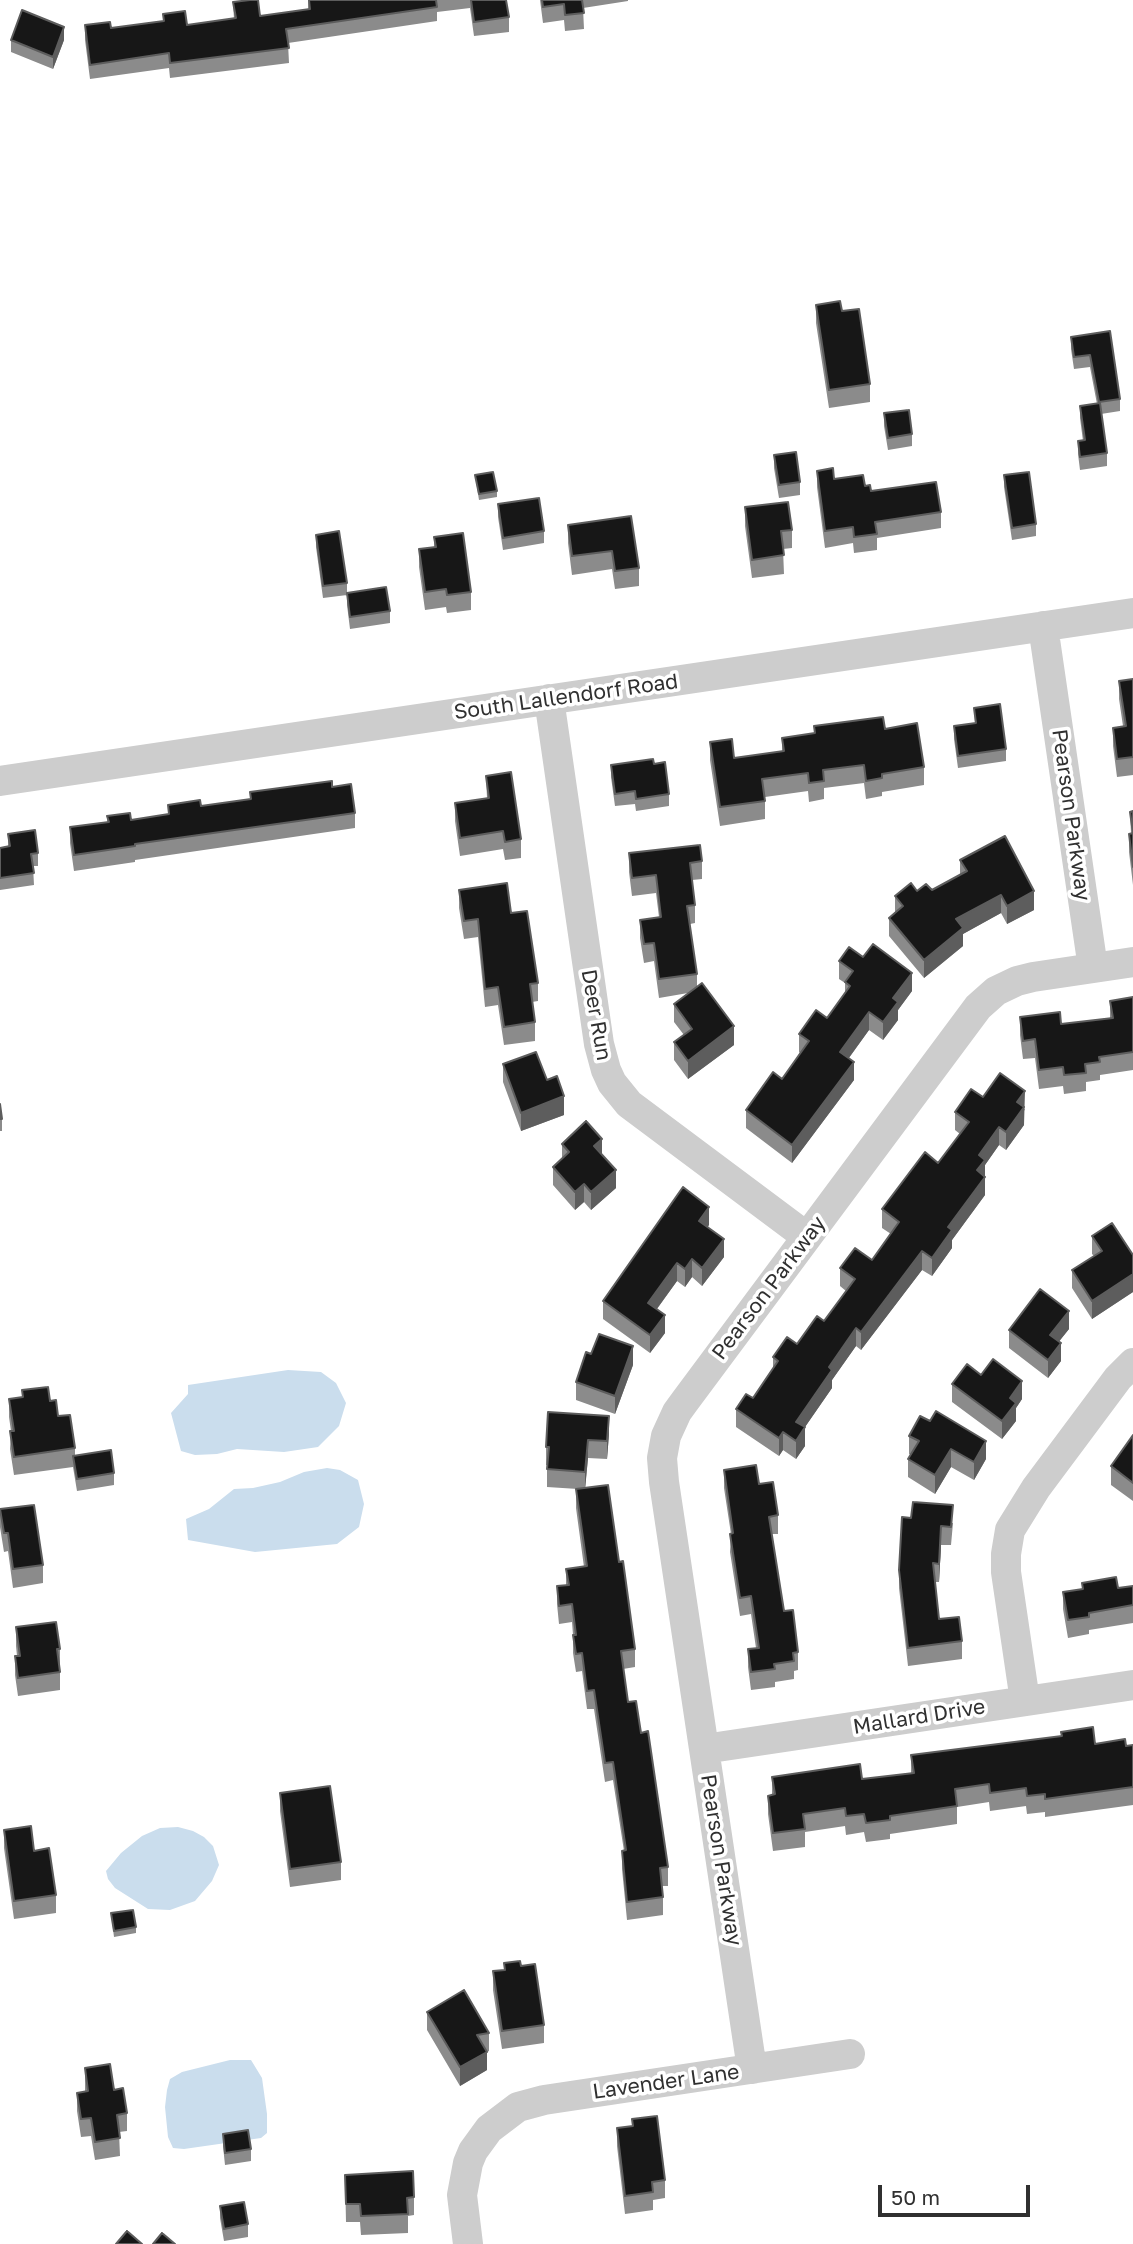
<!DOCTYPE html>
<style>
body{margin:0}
#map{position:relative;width:1133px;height:2244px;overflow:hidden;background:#fff;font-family:"Golos Text",sans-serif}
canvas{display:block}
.scale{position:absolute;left:878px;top:2185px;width:152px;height:32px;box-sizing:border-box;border:4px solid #303030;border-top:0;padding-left:9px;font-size:21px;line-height:24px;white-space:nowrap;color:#303030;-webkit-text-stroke:5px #fff;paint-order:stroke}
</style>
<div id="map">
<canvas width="1133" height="2244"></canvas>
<div class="scale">50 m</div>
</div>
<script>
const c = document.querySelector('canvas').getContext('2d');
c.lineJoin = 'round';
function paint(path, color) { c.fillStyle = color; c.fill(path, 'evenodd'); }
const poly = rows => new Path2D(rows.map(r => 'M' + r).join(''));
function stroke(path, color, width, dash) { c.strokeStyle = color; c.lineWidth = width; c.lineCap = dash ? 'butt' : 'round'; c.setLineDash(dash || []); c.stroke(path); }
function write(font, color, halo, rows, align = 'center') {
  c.font = font + ' "Golos Text",sans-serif'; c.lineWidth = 7; c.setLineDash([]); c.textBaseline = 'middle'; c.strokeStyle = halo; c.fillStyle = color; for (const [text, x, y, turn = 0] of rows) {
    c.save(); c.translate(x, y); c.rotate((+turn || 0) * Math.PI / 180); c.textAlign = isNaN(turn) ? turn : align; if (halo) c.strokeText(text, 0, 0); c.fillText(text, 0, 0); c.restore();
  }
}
const water = poly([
 [288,1370,321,1372,336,1383,346,1403,339,1426,318,1447,284,1452,237,1449,217,1454,195,1455,181,1451,171,1413,188,1394,188,1385],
 [327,1468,340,1470,358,1480,364,1504,359,1527,337,1544,255,1552,188,1540,186,1519,209,1509,234,1489,253,1488,280,1482,304,1472],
 [178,1827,193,1831,204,1837,213,1846,219,1865,212,1881,195,1901,170,1910,148,1909,115,1888,108,1879,106,1871,121,1853,142,1836,160,1828],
 [230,2060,251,2060,262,2078,267,2114,267,2133,261,2138,184,2149,173,2148,168,2137,165,2107,167,2090,170,2079,182,2072]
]);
const minor = poly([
 [1043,626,1093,968],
 [549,699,599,1044,606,1070,612,1083,629,1104,807,1237],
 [0,781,1133,613],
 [1025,1701,1006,1572,1006,1554,1010,1530,1036,1488,1118,1378,1133,1363],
 [704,1749,1133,1685],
 [752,2069,664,1482,662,1458,666,1436,677,1412,685,1401,978,1007,996,991,1017,981,1033,977,1133,962],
 [468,2244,462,2195,468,2163,473,2151,489,2129,518,2107,544,2100,850,2054]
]);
const wall = poly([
 [308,0,506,0,509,17,509,32,474,36,470,8,437,12,437,21,288,43,289,63,170,78,169,68,90,79,85,40,85,25,111,28,163,21,163,14,187,25,234,19,233,2,260,16,308,9],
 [540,0,628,0,628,1,583,8,584,29,565,31,564,20,543,23],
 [11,40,64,40,53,69,11,52],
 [816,305,842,311,870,384,870,402,829,408,816,323],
 [1110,331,1120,399,1120,411,1101,414,1107,453,1107,466,1080,470,1078,454,1078,441,1083,441,1080,418,1080,406,1097,404,1090,367,1074,369,1071,349,1071,337],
 [884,413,912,434,912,446,888,450,884,426],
 [774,455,800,482,800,495,779,498,774,468],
 [817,471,834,479,865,486,871,491,941,512,941,528,877,538,877,550,854,553,853,543,825,548,817,487],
 [475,475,497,491,497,497,479,500],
 [1004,475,1036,524,1036,536,1012,540,1004,487],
 [498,504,544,531,544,543,503,550,498,517],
 [745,507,792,530,792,548,783,549,784,574,752,578,745,526],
 [631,516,639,568,639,586,615,589,612,569,572,575,568,543,568,525],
 [316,535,347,583,347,595,323,598,316,547],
 [434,537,471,592,471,610,447,613,446,607,425,610,419,567,419,549,434,547],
 [347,593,390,611,390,623,350,629,347,605],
 [1133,679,1133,775,1117,777,1113,746,1113,728,1123,726,1119,699,1119,681],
 [974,708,1006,749,1006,761,958,768,954,739,954,726,975,724],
 [814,726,885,729,924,767,924,785,882,792,882,796,866,799,864,783,824,788,824,799,809,802,808,791,765,797,765,819,720,826,710,760,710,742,734,758,782,751,782,738,814,733],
 [654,764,669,794,669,806,636,811,635,804,615,806,611,777,611,765],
 [486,776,521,839,521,858,505,860,503,849,460,856,455,821,455,803,487,798],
 [332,787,355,813,355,828,135,860,135,862,74,871,70,843,70,827,107,822,107,816,131,820,168,815,168,805,201,806,250,799,250,792],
 [1133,811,1133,885,1129,852,1129,834,1131,833,1130,812],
 [8,834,38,853,38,866,33,866,34,885,0,890,0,848,8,846],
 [629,853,702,861,702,879,692,880,695,905,695,923,690,924,697,974,697,986,734,1045,688,1079,674,1060,674,1042,684,1035,674,1022,674,1004,688,993,659,998,654,961,644,963,640,938,640,920,659,917,656,893,632,896,629,872],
 [960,860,1034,910,1007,924,1001,913,963,934,963,946,924,978,889,936,889,918,895,912,895,896,917,891,932,890,960,875],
 [459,890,511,913,538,983,538,1001,532,1002,535,1022,535,1041,504,1045,498,1005,485,1007,478,937,464,939,459,908],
 [839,961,912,991,898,1010,898,1020,883,1040,869,1030,849,1058,854,1080,792,1163,746,1128,746,1110,782,1079,800,1053,799,1052,799,1034,827,1018,845,993,845,983,839,979],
 [1133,997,1133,1070,1100,1075,1100,1080,1086,1082,1086,1091,1064,1094,1063,1086,1039,1089,1035,1058,1023,1059,1020,1035,1020,1017,1061,1024,1110,1018,1110,1001],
 [503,1064,547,1080,564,1115,521,1131,503,1082],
 [983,1097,1025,1109,1024,1111,1024,1125,1006,1150,999,1145,985,1165,985,1195,952,1240,952,1248,932,1276,922,1270,861,1350,856,1346,832,1380,832,1388,805,1427,805,1446,796,1459,783,1450,779,1456,736,1427,736,1409,753,1398,773,1368,773,1357,797,1344,824,1321,846,1291,840,1286,840,1268,872,1260,891,1234,882,1228,882,1209,938,1163,960,1134,955,1130,955,1112],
 [0,1104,2,1119,2,1131,0,1131],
 [562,1144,602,1155,616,1188,591,1210,584,1202,575,1210,553,1185,553,1167,562,1159],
 [709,1225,708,1227,724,1257,702,1286,692,1277,685,1287,677,1281,657,1309,665,1333,650,1353,603,1319,603,1301],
 [1092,1236,1133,1255,1133,1292,1092,1319,1072,1288,1072,1270,1094,1256,1092,1254],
 [1069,1329,1059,1341,1061,1361,1048,1378,1009,1348,1009,1330],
 [633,1365,615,1414,576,1400,576,1382],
 [952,1384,1022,1399,1016,1408,1016,1421,1002,1439,952,1402],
 [22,1390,50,1401,75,1448,75,1455,114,1473,114,1485,77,1491,73,1467,14,1475,10,1449,11,1431,9,1417,9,1399,22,1397],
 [609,1434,607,1459,588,1458,585,1488,619,1562,635,1649,635,1667,623,1669,628,1702,641,1733,668,1867,668,1886,662,1886,663,1897,663,1915,627,1920,622,1869,622,1851,624,1851,613,1780,605,1782,594,1709,587,1709,582,1671,576,1672,573,1653,573,1635,572,1622,559,1624,557,1604,557,1586,566,1585,566,1569,584,1567,576,1508,576,1489,578,1489,547,1487,547,1465,546,1465,546,1447],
 [1133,1435,1133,1501,1111,1485,1111,1466],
 [909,1436,986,1459,974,1480,951,1467,935,1494,908,1477,908,1459,911,1455,909,1454],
 [724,1470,759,1484,778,1515,778,1534,772,1534,784,1611,798,1652,798,1670,794,1671,794,1679,775,1682,775,1687,751,1690,748,1667,748,1649,756,1648,751,1614,740,1616,730,1552,731,1534,724,1488],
 [0,1509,43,1565,43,1583,13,1588,8,1551,4,1552,0,1527],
 [902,1517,953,1523,951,1545,941,1545,939,1582,935,1582,939,1619,962,1641,962,1659,908,1666,899,1588,899,1570],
 [1082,1583,1118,1588,1133,1586,1133,1623,1089,1630,1089,1634,1068,1638,1063,1609,1063,1592,1082,1589],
 [16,1627,60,1649,60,1690,18,1696,15,1675,15,1656,17,1656,16,1646],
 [1095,1744,1126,1746,1133,1745,1133,1805,1045,1817,1045,1812,1027,1814,1026,1806,990,1811,989,1802,957,1807,957,1824,890,1834,890,1839,866,1842,864,1832,846,1835,845,1826,805,1832,805,1847,773,1851,768,1814,768,1796,772,1795,772,1777,862,1779,911,1773,911,1755],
 [280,1793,341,1862,341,1880,290,1887,280,1811],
 [4,1830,34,1851,56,1895,56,1913,14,1919,4,1848],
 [111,1913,136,1927,136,1933,114,1937],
 [504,1963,521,1966,544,2025,544,2043,502,2049,493,1990,493,1971,504,1970],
 [427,2012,489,2033,489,2051,487,2052,487,2070,460,2086,427,2030],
 [85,2068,114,2090,127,2113,127,2131,119,2132,120,2156,95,2160,91,2136,81,2137,77,2111,77,2093,85,2092],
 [632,2119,665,2180,665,2198,653,2200,653,2210,625,2214,617,2146,617,2128,632,2126],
 [223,2134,251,2149,251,2161,225,2165,223,2146],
 [345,2175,414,2197,414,2215,408,2216,408,2233,361,2235,360,2222,346,2222],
 [220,2206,248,2224,248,2237,224,2241,220,2218]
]);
const shadedWall = poly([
 [64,27,64,40,53,69,53,57],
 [1034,891,1034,910,1007,924,1007,906],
 [1001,895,1001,913,963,934,963,946,924,978,924,960,956,919],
 [912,973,912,991,898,1010,898,1020,883,1040,883,1022,893,998],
 [869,1012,869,1030,840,1070,840,1052],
 [734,1026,734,1045,688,1079,688,1061],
 [854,1062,854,1080,792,1163,792,1145],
 [1025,1091,1024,1125,1006,1150,1006,1132,1017,1102],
 [564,1096,564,1115,521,1131,521,1113],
 [999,1127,999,1145,985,1165,985,1195,952,1240,952,1248,932,1276,932,1258,977,1170,979,1155],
 [602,1139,602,1157,594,1146],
 [616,1170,616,1188,591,1210,591,1192],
 [584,1184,584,1202,575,1210,575,1192],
 [709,1207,709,1225,699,1239,699,1221],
 [724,1239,724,1257,702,1286,702,1268],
 [922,1251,922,1270,861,1350,861,1332],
 [692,1259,692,1277,685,1287,685,1269],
 [677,1263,677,1281,648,1321,648,1303],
 [1133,1274,1133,1292,1092,1319,1092,1301],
 [1069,1311,1069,1329,1050,1353,1050,1335],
 [665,1315,665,1333,650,1353,650,1335],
 [856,1328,856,1346,832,1380,832,1388,805,1427,805,1446,796,1459,796,1422,829,1367],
 [1061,1343,1061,1361,1048,1378,1048,1360],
 [633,1346,633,1365,615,1414,615,1396],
 [1022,1381,1022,1399,1016,1408,1016,1421,1002,1439,1002,1421,1010,1398],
 [609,1416,609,1434,607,1459,607,1441],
 [783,1432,783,1450,779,1456,779,1438],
 [588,1440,588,1458,585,1490,585,1472],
 [986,1441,986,1459,974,1480,974,1462],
 [951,1449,951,1467,935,1494,935,1475],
 [941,1526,941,1545,939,1582,939,1564],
 [487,2052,487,2070,460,2086,460,2067]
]);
const building = poly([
 [250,0,258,0,260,16,310,9,309,0,436,0,437,7,286,29,289,48,170,63,169,53,90,65,85,25,110,22,111,28,164,21,163,14,185,11,187,25,236,18,233,2,250,0],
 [471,0,506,0,509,17,474,22,471,0],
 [542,0,582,0,584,13,565,15,564,4,543,7,542,0],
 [22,10,64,27,53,57,11,40,22,10],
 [840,301,842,311,859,309,870,384,829,390,816,305,840,301],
 [1110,331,1120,399,1099,402,1090,355,1074,357,1071,337,1110,331],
 [1100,403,1107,453,1080,457,1078,441,1085,440,1080,406,1100,403],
 [909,410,912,434,888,438,884,413,909,410],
 [796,452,800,482,779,485,774,455,796,452],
 [833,468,834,479,863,475,865,486,870,485,871,491,936,482,941,512,875,522,877,534,854,537,853,527,825,531,817,471,833,468],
 [493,472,497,491,479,494,475,475,493,472],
 [1029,472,1036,524,1012,528,1004,475,1029,472],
 [539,498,544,531,503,538,498,504,539,498],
 [788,502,792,530,781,531,784,555,752,560,745,507,788,502],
 [631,516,639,568,615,571,612,551,572,556,568,525,631,516],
 [339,531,347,583,323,586,316,535,339,531],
 [463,533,471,592,447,595,446,589,425,592,419,549,436,547,434,537,463,533],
 [386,587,390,611,350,617,347,593,386,587],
 [1133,679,1133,757,1117,759,1113,728,1126,726,1119,681,1133,679],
 [1000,704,1006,749,958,756,954,726,976,723,974,708,1000,704],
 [883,717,885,729,917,723,924,767,882,774,882,778,866,781,864,765,823,770,824,781,809,783,808,773,762,779,765,801,720,807,710,742,732,739,734,758,784,751,782,738,815,733,814,726,883,717],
 [653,759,654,764,665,762,669,794,636,799,635,791,615,794,611,765,653,759],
 [511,772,521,839,505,842,503,831,460,838,455,803,489,798,486,776,511,772],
 [332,781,332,787,351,784,355,813,135,844,135,846,74,855,70,827,109,822,107,816,130,813,131,820,169,814,168,805,200,800,201,806,251,799,250,792,332,781],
 [1133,811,1133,833,1130,812,1133,811],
 [35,830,38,853,31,854,34,873,0,878,0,848,10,846,8,834,35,830],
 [1133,833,1133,867,1129,834,1133,833],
 [1005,836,1034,891,1007,906,1001,895,956,919,963,928,924,960,889,918,903,906,895,896,911,883,917,891,926,884,932,890,967,871,960,860,1005,836],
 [700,845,702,861,690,863,695,905,687,906,697,974,659,979,654,943,644,944,640,920,661,917,656,875,632,878,629,853,700,845],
 [507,883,511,913,527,911,538,983,530,984,535,1022,504,1027,498,987,485,989,478,919,464,921,459,890,507,883],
 [873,944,912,973,893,998,898,1002,883,1022,869,1012,840,1052,854,1062,792,1145,746,1110,773,1072,782,1079,809,1041,799,1034,816,1010,827,1018,850,986,845,982,853,971,839,961,849,947,863,957,873,944],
 [702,983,734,1026,688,1061,674,1042,692,1029,674,1004,702,983],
 [1133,997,1133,1052,1099,1057,1100,1062,1085,1064,1086,1073,1064,1075,1063,1067,1039,1070,1035,1039,1023,1041,1020,1017,1060,1012,1061,1024,1113,1018,1110,1001,1133,997],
 [536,1052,547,1080,557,1076,564,1096,521,1113,503,1064,536,1052],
 [1000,1073,1025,1091,1017,1102,1024,1107,1006,1132,999,1127,979,1155,985,1160,977,1170,985,1177,948,1227,952,1230,932,1258,922,1251,861,1332,856,1328,829,1367,832,1370,796,1422,805,1427,796,1441,783,1432,779,1438,736,1409,746,1394,753,1398,778,1361,773,1357,787,1337,797,1344,817,1316,824,1321,855,1279,840,1268,855,1248,872,1260,899,1222,882,1209,925,1152,938,1163,969,1122,955,1112,971,1089,983,1097,1000,1073],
 [0,1104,2,1119,0,1119,0,1104],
 [586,1121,602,1139,594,1146,616,1170,591,1192,584,1184,575,1192,553,1167,569,1152,562,1144,586,1121],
 [683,1187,709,1207,699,1221,724,1239,702,1268,692,1259,685,1269,677,1263,648,1303,665,1315,650,1335,603,1301,683,1187],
 [1112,1223,1133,1255,1133,1274,1092,1301,1072,1270,1102,1251,1092,1236,1112,1223],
 [1040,1289,1069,1311,1050,1335,1061,1343,1048,1360,1009,1330,1040,1289],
 [599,1334,633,1346,615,1396,576,1382,586,1352,591,1354,599,1334],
 [993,1359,1022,1381,1010,1398,1016,1403,1002,1421,952,1384,967,1364,981,1375,993,1359],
 [48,1387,50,1401,56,1400,58,1416,70,1415,75,1448,14,1457,10,1431,14,1431,9,1399,23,1397,22,1390,48,1387],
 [936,1411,986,1441,974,1462,951,1449,935,1475,908,1459,919,1441,909,1436,920,1416,930,1421,936,1411],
 [548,1412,609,1416,607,1441,588,1440,585,1472,547,1469,549,1447,546,1447,548,1412],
 [1133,1435,1133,1483,1111,1466,1133,1435],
 [111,1450,114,1473,77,1479,73,1456,111,1450],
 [756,1465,759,1484,773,1482,778,1515,769,1517,784,1611,793,1610,798,1652,793,1653,794,1661,774,1664,775,1669,751,1672,748,1649,759,1648,751,1596,740,1598,730,1534,733,1533,724,1470,756,1465],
 [608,1485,619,1562,623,1561,635,1649,621,1651,628,1702,636,1701,641,1733,648,1731,668,1867,660,1868,663,1897,627,1902,622,1851,626,1850,613,1762,605,1763,594,1690,587,1691,582,1653,576,1654,573,1635,576,1635,572,1604,559,1606,557,1586,569,1585,566,1569,587,1566,576,1489,608,1485],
 [913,1502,953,1505,951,1527,941,1526,939,1564,933,1563,939,1619,959,1617,962,1641,908,1648,899,1570,902,1517,911,1518,913,1502],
 [34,1505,43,1565,13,1569,8,1533,4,1533,0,1509,34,1505],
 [1116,1577,1118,1588,1133,1586,1133,1605,1089,1613,1089,1617,1068,1620,1063,1592,1083,1589,1082,1583,1116,1577],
 [56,1622,60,1649,57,1649,60,1672,18,1678,15,1656,20,1656,16,1627,56,1622],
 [1093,1727,1095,1744,1125,1739,1126,1746,1133,1745,1133,1787,1045,1799,1045,1794,1027,1796,1026,1788,990,1793,989,1784,955,1789,957,1806,890,1816,890,1820,866,1823,864,1814,846,1816,845,1808,803,1814,805,1829,773,1833,768,1796,775,1794,772,1777,860,1764,862,1779,914,1773,911,1755,1062,1736,1061,1732,1093,1727],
 [330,1786,341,1862,290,1869,280,1793,330,1786],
 [31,1826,34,1851,49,1848,56,1895,14,1901,4,1830,31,1826],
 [133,1910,136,1927,114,1931,111,1913,133,1910],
 [520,1961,521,1966,535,1964,544,2025,502,2031,493,1971,505,1970,504,1963,520,1961],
 [464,1990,489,2033,477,2035,487,2052,460,2067,427,2012,464,1990],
 [110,2064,114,2090,123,2088,127,2113,117,2115,120,2138,95,2142,91,2118,81,2119,77,2093,88,2091,85,2068,110,2064],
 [657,2116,665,2180,652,2182,653,2192,625,2196,617,2128,633,2126,632,2119,657,2116],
 [248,2130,251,2149,225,2153,223,2134,248,2130],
 [413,2171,414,2197,407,2198,408,2214,361,2216,360,2204,346,2204,345,2175,413,2171],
 [244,2202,248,2224,224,2229,220,2206,244,2202],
 [127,2231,142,2244,116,2244,127,2231],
 [162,2233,175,2244,153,2244,162,2233]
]);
const streetNames = [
 ["South Lallendorf Road",566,697,-8],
 ["Pearson Parkway",1071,815,82],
 ["Deer Run",596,1015,80],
 ["Pearson Parkway",769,1288,-53],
 ["Mallard Drive",919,1717,-9],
 ["Pearson Parkway",721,1860,81],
 ["Lavender Lane",666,2082,-8]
];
paint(water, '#cadded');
stroke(minor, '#cdcdcd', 30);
paint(wall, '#8b8b8b');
paint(shadedWall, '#5d5d5d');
paint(building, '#171717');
stroke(building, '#5d5d5d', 2);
write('21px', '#303030', '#fff', streetNames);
</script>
